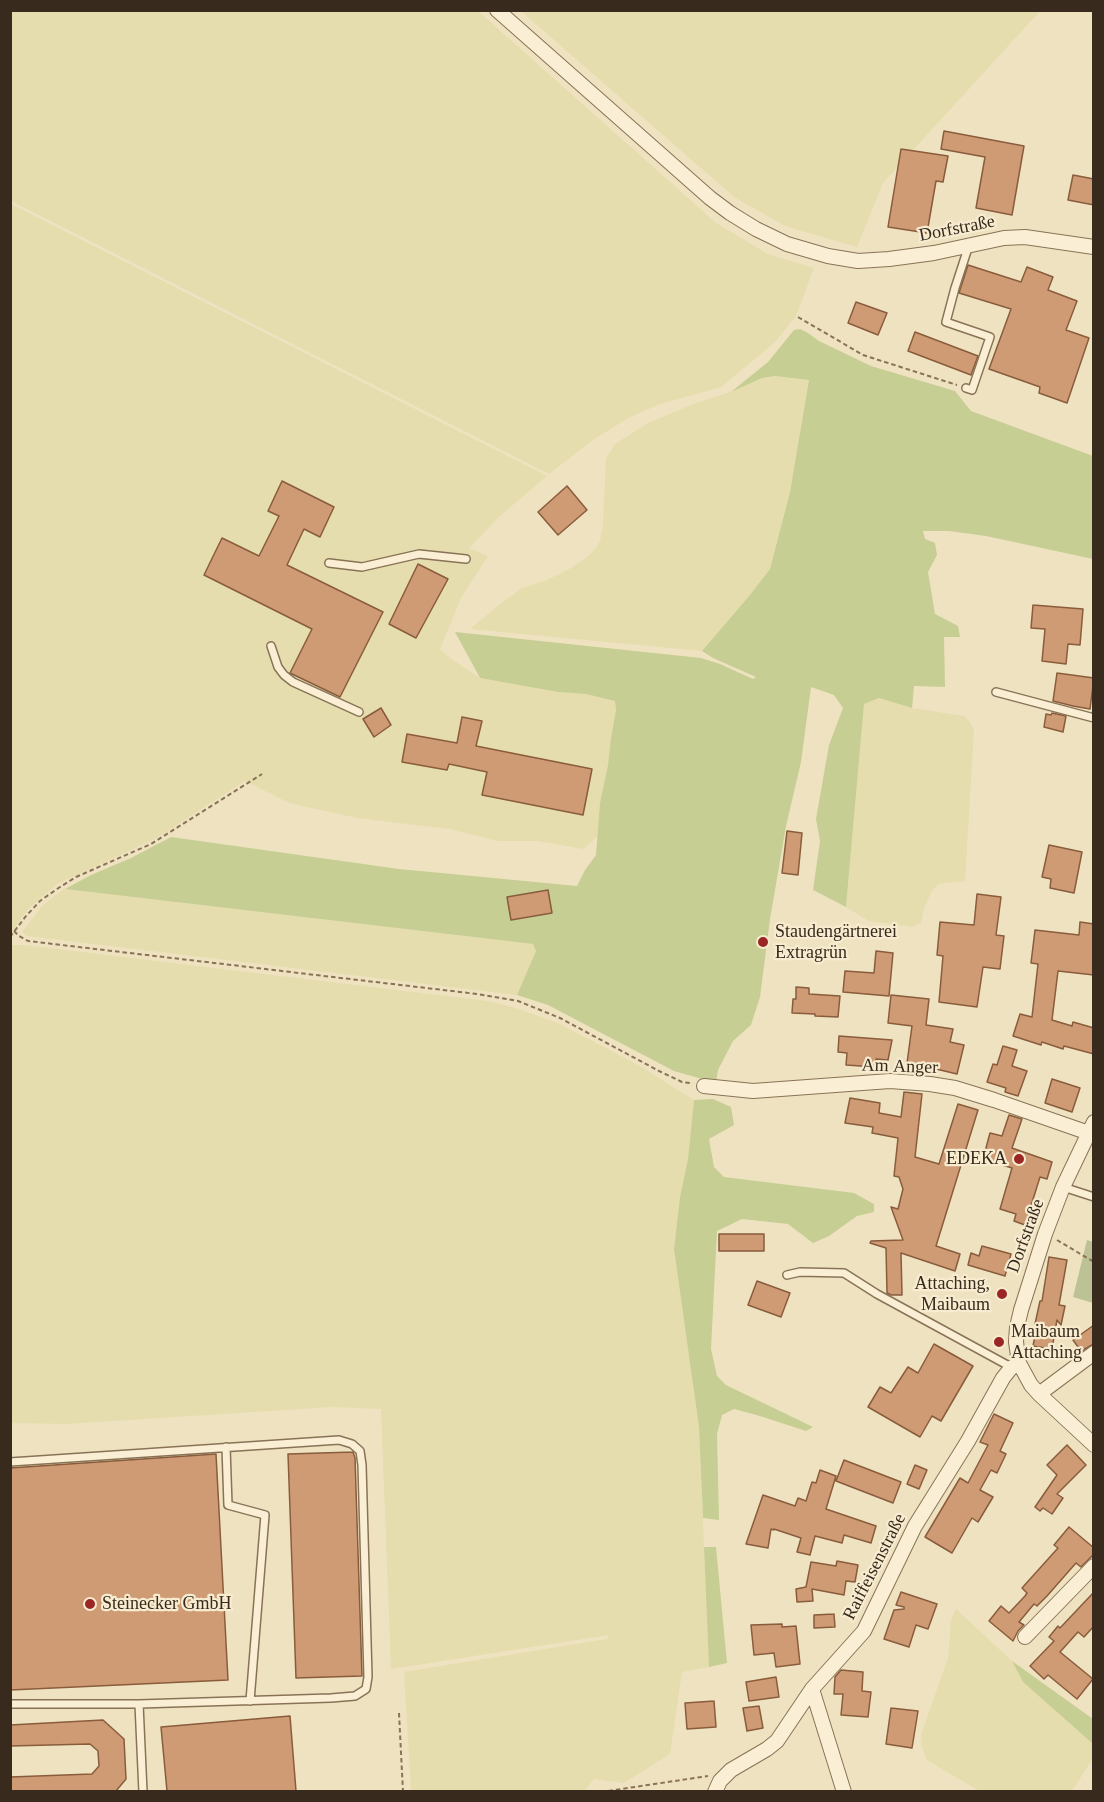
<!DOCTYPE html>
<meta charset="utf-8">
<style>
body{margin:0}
#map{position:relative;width:1104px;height:1802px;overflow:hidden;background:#efe2c0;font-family:Georgia,serif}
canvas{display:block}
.frame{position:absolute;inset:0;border:12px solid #382a1c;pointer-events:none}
</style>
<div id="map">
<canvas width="1104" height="1802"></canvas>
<div class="frame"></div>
</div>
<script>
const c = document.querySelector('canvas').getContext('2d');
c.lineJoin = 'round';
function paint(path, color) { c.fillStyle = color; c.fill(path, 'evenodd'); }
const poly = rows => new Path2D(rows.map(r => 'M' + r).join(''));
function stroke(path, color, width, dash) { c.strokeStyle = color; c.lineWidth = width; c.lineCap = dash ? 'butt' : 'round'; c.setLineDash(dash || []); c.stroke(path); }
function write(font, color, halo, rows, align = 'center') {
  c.font = font + ' Georgia,serif'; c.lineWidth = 4.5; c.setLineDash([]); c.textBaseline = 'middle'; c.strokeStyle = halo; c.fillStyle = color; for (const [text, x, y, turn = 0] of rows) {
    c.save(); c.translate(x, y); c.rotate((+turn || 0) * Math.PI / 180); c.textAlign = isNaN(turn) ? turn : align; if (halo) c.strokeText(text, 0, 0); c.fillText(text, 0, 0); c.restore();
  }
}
const farmland = poly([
 [10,11,478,11,716,223,768,254,814,268,796,316,774,343,721,387,660,404,628,418,593,440,549,474,11,201],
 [521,11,1040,11,883,183,857,247,785,226,734,197],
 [11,204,547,476,500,516,469,548,488,556,461,598,440,649,450,658,480,678,558,692,586,694,615,700,616,710,611,738,608,765,600,803,598,836,583,849,538,841,498,841,450,829,357,818,289,803,245,781,155,839,57,884,28,909,11,934],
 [775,376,809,380,790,492,770,569,750,595,702,651,470,629,499,605,522,588,545,581,573,567,588,556,596,548,600,541,603,523,606,459,615,444,648,423,696,403,731,392,762,378],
 [878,698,912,708,964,716,970,722,974,731,965,881,939,884,933,889,924,908,921,923,913,927,869,921,846,907,864,704],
 [64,889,533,944,536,951,517,995,27,936,22,932,42,906],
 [12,945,24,945,488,1001,513,1007,560,1024,640,1066,694,1100,688,1159,680,1197,674,1249,699,1427,709,1667,682,1672,670,1754,624,1783,594,1779,585,1790,572,1791,411,1791,404,1672,607,1639,609,1635,391,1669,381,1409,332,1407,66,1424,11,1423],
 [956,1609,1012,1661,1023,1682,1093,1744,1093,1758,1072,1791,979,1791,927,1760,922,1748,921,1735,948,1658,951,1620]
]);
const green = poly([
 [800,329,808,333,819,341,871,366,955,391,971,411,1093,456,1093,559,986,536,949,531,923,531,925,539,935,543,937,555,928,572,935,614,958,626,960,637,944,637,945,687,914,686,912,708,879,698,864,704,846,907,813,890,820,841,816,819,829,745,843,708,834,695,811,687,801,762,786,826,770,919,760,997,751,1025,733,1041,718,1070,716,1083,674,1071,548,1005,517,995,536,951,533,944,65,889,91,875,131,858,171,837,399,869,577,886,585,870,596,855,600,803,608,765,611,738,616,710,615,701,586,694,558,692,480,678,455,632,701,658,720,664,753,679,756,677,713,658,702,651,750,595,770,569,790,492,809,380,775,376,762,378,731,392,768,362,794,330],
 [548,890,552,913,511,920,507,897],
 [713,1099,731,1107,734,1125,709,1139,714,1167,724,1177,854,1193,874,1204,874,1212,857,1216,829,1236,813,1243,788,1224,742,1219,717,1231,711,1349,717,1376,726,1385,813,1427,806,1431,760,1416,734,1409,722,1415,717,1434,719,1520,703,1518,699,1427,674,1249,680,1197,688,1159,694,1100],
 [704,1547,716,1547,727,1663,709,1667],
 [1012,1661,1093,1719,1093,1744,1023,1682]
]);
const cemetery = poly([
 [1087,1240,1093,1242,1093,1303,1073,1297]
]);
const building = poly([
 [944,131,1024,146,1012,215,976,208,985,157,941,149,944,131],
 [901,149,948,156,943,182,936,181,927,233,888,227,901,149],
 [1073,175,1094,179,1094,205,1068,200,1073,175],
 [968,265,1021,282,1027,267,1053,277,1048,290,1077,301,1066,330,1089,338,1067,403,1039,393,1040,387,989,369,1011,309,959,293,968,265],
 [856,302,887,313,878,335,848,323,856,302],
 [915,332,978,356,971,375,908,351,915,332],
 [282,481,334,507,320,537,304,529,287,565,383,612,340,697,290,673,312,629,204,575,222,538,259,556,279,516,268,511,282,481],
 [567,486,587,510,558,535,538,512,567,486],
 [418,564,448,579,416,638,389,624,418,564],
 [1033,605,1083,609,1080,645,1068,644,1066,664,1042,661,1045,629,1031,628,1033,605],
 [1057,673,1094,678,1090,709,1073,706,1053,701,1057,673],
 [381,708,391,725,374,737,363,719,381,708],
 [1052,713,1066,716,1063,732,1044,727,1046,714,1051,715,1052,713],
 [462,717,482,721,476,746,592,769,583,815,482,795,487,772,449,764,447,770,402,762,407,734,457,743,462,717],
 [787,831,802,833,798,875,782,873,787,831],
 [1049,845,1082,852,1074,893,1050,888,1051,879,1042,877,1049,845],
 [548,890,552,913,511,920,507,897,548,890],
 [977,894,1001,897,996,935,1004,936,1000,969,983,967,977,1007,939,1002,943,956,937,955,940,922,974,925,977,894],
 [1080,922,1094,924,1094,975,1058,971,1052,1020,1072,1026,1073,1022,1094,1028,1094,1054,1064,1046,1063,1049,1042,1042,1041,1045,1013,1036,1020,1014,1032,1017,1038,964,1031,963,1035,930,1079,935,1080,922],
 [876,951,893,953,889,996,843,992,845,971,874,973,876,951],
 [796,987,809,988,809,994,840,996,838,1017,815,1016,815,1014,792,1013,793,999,796,999,796,987],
 [891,995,929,999,926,1025,953,1029,950,1042,964,1045,957,1074,936,1069,937,1066,907,1063,912,1026,888,1023,891,995],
 [839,1036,892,1040,888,1060,876,1059,876,1067,846,1065,847,1053,838,1052,839,1036],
 [1003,1046,1017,1050,1012,1066,1027,1071,1018,1096,1005,1092,1006,1088,987,1082,993,1064,997,1065,1003,1046],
 [1052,1079,1080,1088,1072,1112,1045,1103,1052,1079],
 [904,1092,922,1094,915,1157,939,1164,958,1104,978,1110,936,1246,960,1254,955,1271,901,1253,902,1295,891,1295,887,1293,886,1248,870,1243,871,1241,903,1240,891,1207,898,1209,903,1189,899,1177,894,1176,898,1138,872,1133,873,1127,845,1123,850,1098,880,1103,879,1113,901,1117,904,1092],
 [1009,1115,1022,1119,1012,1148,1052,1162,1047,1179,1040,1177,1025,1225,1014,1221,1016,1214,1000,1209,1012,1168,983,1159,990,1133,1002,1136,1009,1115],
 [719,1234,764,1234,764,1251,719,1251,719,1234],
 [982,1246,1011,1254,1005,1276,968,1265,971,1253,979,1256,982,1246],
 [1049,1257,1067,1260,1059,1305,1065,1306,1061,1325,1057,1320,1052,1349,1033,1346,1037,1325,1035,1324,1040,1301,1042,1301,1049,1257],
 [757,1281,790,1293,781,1317,748,1305,757,1281],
 [1094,1325,1094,1344,1081,1351,1073,1340,1094,1325],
 [934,1344,973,1366,941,1421,932,1416,920,1437,868,1407,880,1387,891,1393,908,1367,918,1373,934,1344],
 [994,1414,1013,1423,1000,1451,1006,1454,997,1473,991,1470,980,1490,993,1497,978,1522,972,1518,952,1553,925,1537,960,1478,968,1483,988,1445,980,1442,994,1414],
 [1067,1445,1086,1465,1057,1494,1063,1498,1052,1514,1043,1508,1040,1511,1035,1507,1057,1475,1047,1465,1067,1445],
 [353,1452,355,1458,362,1676,296,1678,288,1454,353,1452],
 [216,1454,228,1680,10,1690,10,1468,216,1454],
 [844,1460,901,1482,893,1503,836,1481,844,1460],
 [915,1465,927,1470,919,1489,907,1484,915,1465],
 [820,1470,836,1476,826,1509,876,1526,871,1543,844,1535,842,1543,815,1536,810,1555,797,1552,801,1538,774,1529,774,1530,771,1529,768,1548,746,1544,763,1495,795,1506,798,1498,806,1501,812,1482,816,1483,820,1470],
 [1069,1527,1094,1548,1094,1554,1081,1567,1076,1563,1047,1596,1037,1606,1034,1604,1019,1622,1024,1625,1018,1631,1013,1641,989,1621,1001,1606,1009,1613,1025,1596,1027,1593,1022,1588,1058,1548,1054,1545,1069,1527],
 [837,1561,858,1565,855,1582,846,1581,844,1595,812,1589,813,1601,797,1602,796,1589,806,1587,811,1562,836,1566,837,1561],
 [901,1592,937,1604,928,1629,916,1625,909,1647,884,1639,894,1610,904,1609,904,1607,896,1605,901,1592],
 [1094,1592,1094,1626,1084,1637,1078,1632,1060,1652,1093,1679,1077,1699,1048,1675,1044,1679,1030,1666,1054,1641,1049,1637,1058,1626,1060,1628,1094,1592],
 [834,1614,835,1627,814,1628,814,1615,834,1614],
 [782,1624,782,1627,796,1626,800,1664,776,1667,774,1653,754,1655,751,1625,782,1624],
 [841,1670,863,1672,862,1691,871,1692,868,1717,841,1715,843,1694,834,1694,835,1677,841,1670],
 [776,1677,779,1697,749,1701,746,1682,776,1677],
 [714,1701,716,1727,687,1729,685,1703,714,1701],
 [759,1706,763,1728,747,1731,743,1708,759,1706],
 [891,1708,918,1711,912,1748,886,1744,891,1708],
 [290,1716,296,1791,167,1791,161,1727,290,1716],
 [103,1720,124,1739,126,1779,116,1791,10,1791,10,1777,92,1774,99,1766,98,1751,90,1744,10,1746,10,1725,103,1720]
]);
const path = poly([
 [798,317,863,355,957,385],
 [14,931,19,936,28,941,477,994,518,1001,560,1018,659,1071,682,1082,690,1083],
 [10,937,26,916,40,901,57,889,76,877,151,844,262,774],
 [1057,1240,1094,1262],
 [399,1713,403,1792],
 [601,1792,708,1776]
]);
const lane = poly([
 [966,388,972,390,990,337,946,322,955,288,969,245],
 [329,563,362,567,419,554,466,559],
 [271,646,278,667,284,675,293,682,359,712],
 [996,692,1094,718],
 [1063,1187,1094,1197],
 [787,1275,800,1272,844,1273,877,1294,1011,1367],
 [226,1447,228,1505,265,1515,250,1701],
 [10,1462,339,1440,352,1444,360,1451,362,1465,368,1677,366,1689,355,1696,331,1698,139,1704,10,1704],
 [139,1704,143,1792]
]);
const street = poly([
 [497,10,710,198,730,213,756,229,787,244,828,256,858,261,889,259,934,253,1004,238,1025,237,1094,247],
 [704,1086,753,1091,890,1081,930,1084,955,1088,994,1100,1089,1133],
 [1094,1122,1063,1187,1045,1234,1021,1310,1017,1327,1016,1342,1019,1363,1031,1385,1039,1394,1094,1445],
 [1039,1394,1094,1353],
 [1025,1637,1094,1566],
 [812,1689,844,1792],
 [715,1792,720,1781,731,1770,767,1749,777,1741,812,1689,864,1631,915,1526,968,1441,1003,1378,1011,1368,1019,1363]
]);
const markers = [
 [763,942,6,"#9a2625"],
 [1019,1159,6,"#9a2625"],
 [1002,1294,6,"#9a2625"],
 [999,1342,6,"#9a2625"],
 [90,1604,6,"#9a2625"]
];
const streetNames = [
 ["Dorfstraße",957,229,-11],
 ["Am Anger",900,1067,2],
 ["Dorfstraße",1026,1236,-70],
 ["Raiffeisenstraße",875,1567,-63]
];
const poiNames = [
 ["Staudengärtnerei",775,932],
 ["Extragrün",775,953],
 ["EDEKA",1007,1159,"right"],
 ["Attaching,",990,1284,"right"],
 ["Maibaum",990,1305,"right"],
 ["Maibaum",1011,1332],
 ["Attaching",1011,1353],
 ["Steinecker GmbH",102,1604]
];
paint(farmland, '#e5ddad');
paint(green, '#c6ce94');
paint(cemetery, '#bcc294');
paint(building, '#cf9b75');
stroke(building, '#895c3c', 1.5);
stroke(lane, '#897357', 10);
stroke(street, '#897357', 16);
stroke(path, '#897357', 2, [4.5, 3]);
stroke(lane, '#faefd4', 7);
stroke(street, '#faefd4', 14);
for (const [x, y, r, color] of markers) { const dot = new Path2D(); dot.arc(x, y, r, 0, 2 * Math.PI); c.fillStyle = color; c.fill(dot); stroke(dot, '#f7ecd0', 2); }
write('18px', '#382a1c', '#f7ecd0', streetNames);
write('18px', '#382a1c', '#f7ecd0', poiNames, 'left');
</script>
